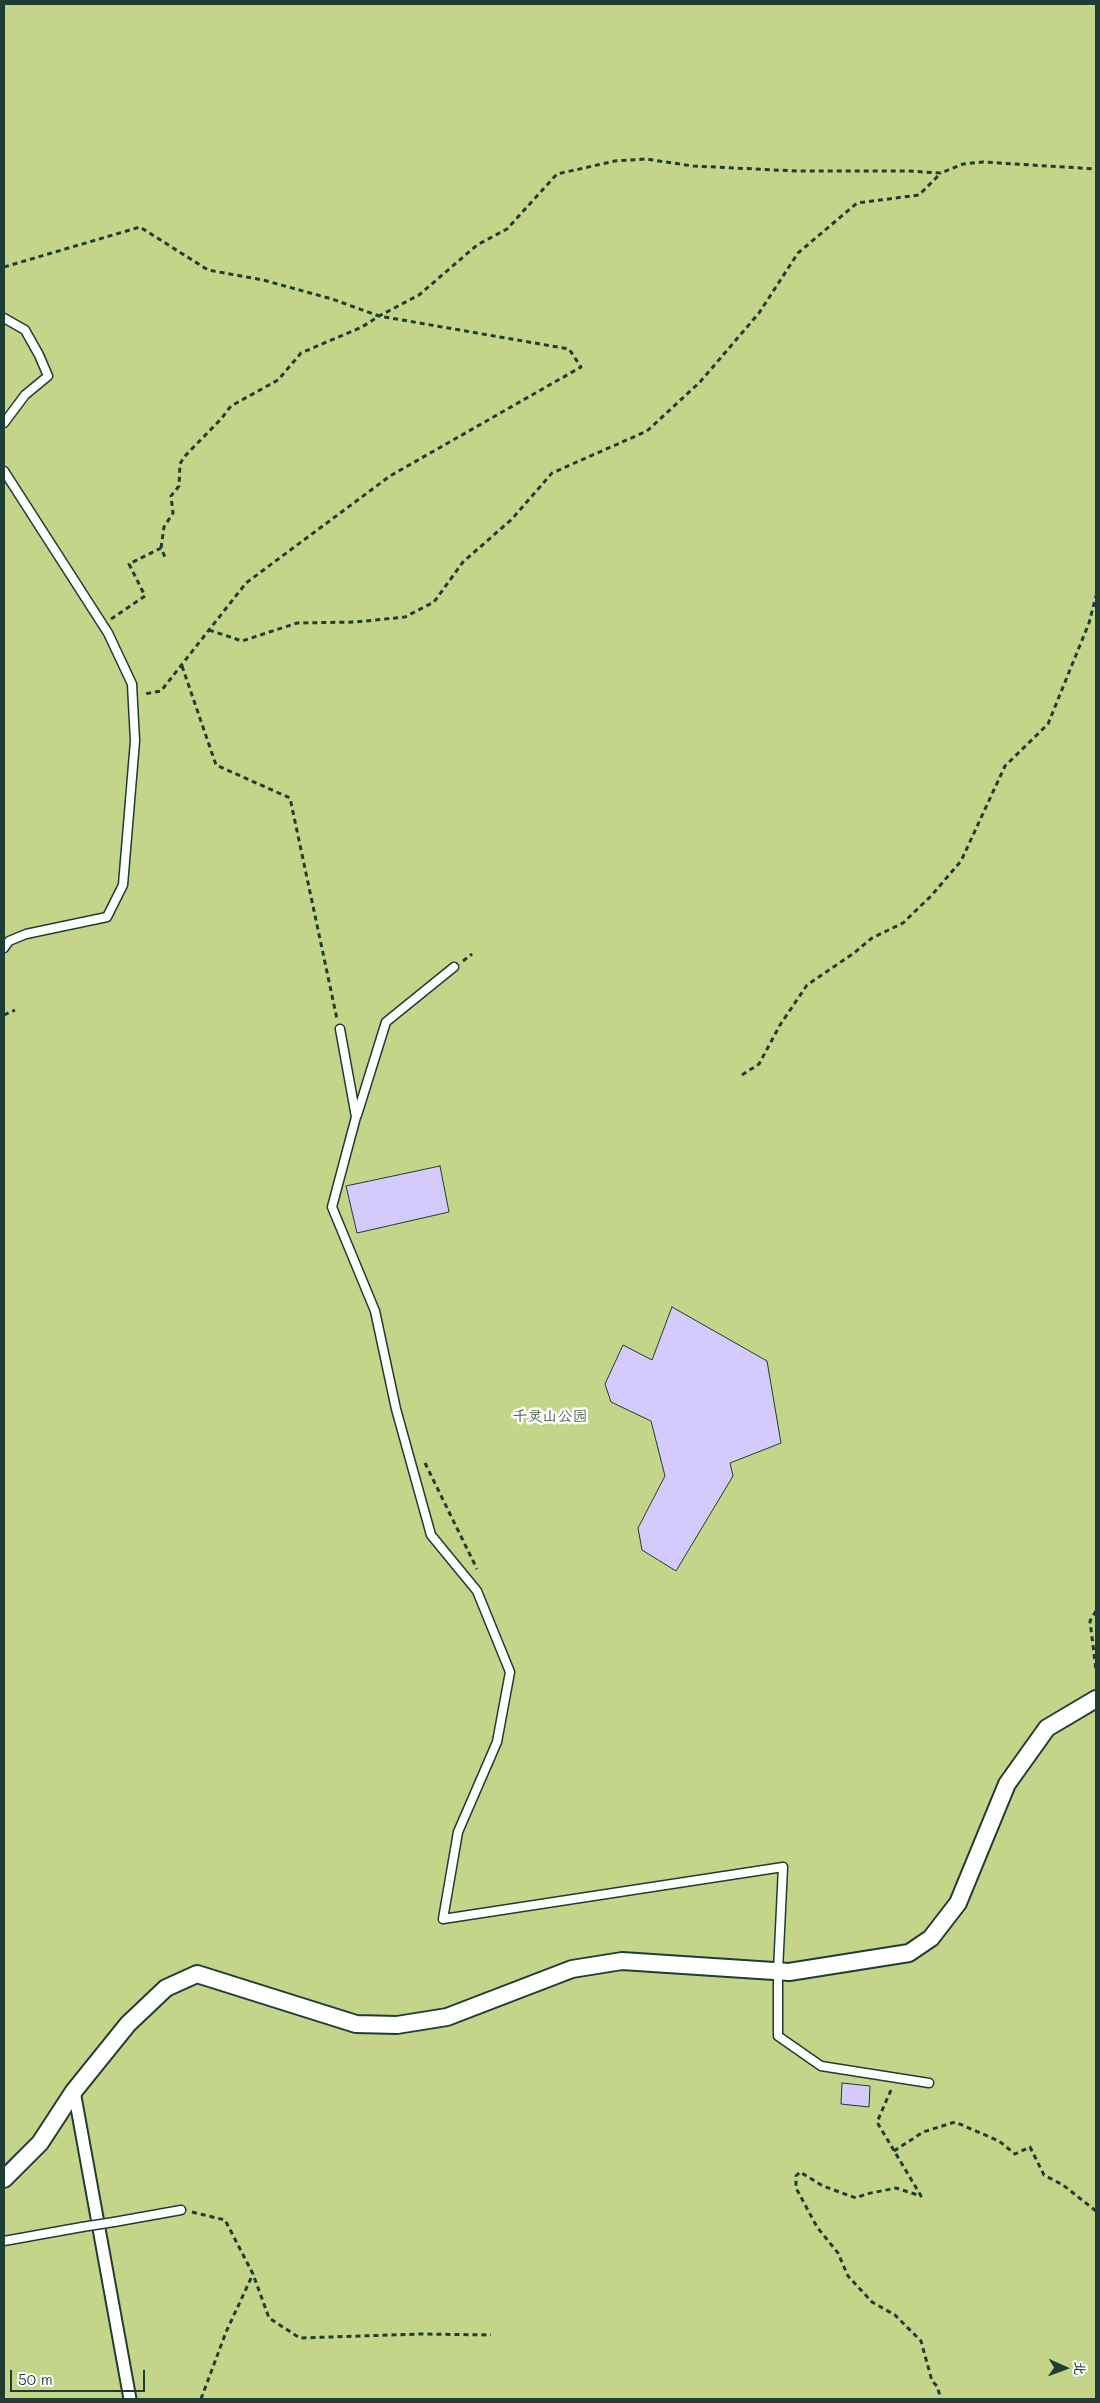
<!DOCTYPE html>
<meta charset="utf-8">
<style>
body{margin:0}
#map{position:relative;width:1100px;height:2403px;overflow:hidden;background:#fff;font-family:Mali,"LXGW WenKai TC",sans-serif}
canvas{display:block}
.frame{position:absolute;inset:0;border:5px solid #1f3d34;pointer-events:none}
.north{position:absolute;left:1040px;top:2343px;width:50px;height:50px;-webkit-text-stroke:4px #fff;paint-order:stroke;rotate:92deg;font-size:14px;font-weight:700;line-height:20px;text-align:center;color:#1f3d34}
.north::after{content:'';display:block;margin:auto;width:18px;height:22px;background:#1f3d34;clip-path:polygon(50% 0,100% 100%,50% 72%,0 100%)}
.scale{position:absolute;left:10px;top:2370px;width:135px;height:22px;box-sizing:border-box;border:2px solid #1f3d34;border-top:0;padding-left:6px;font-size:15px;line-height:18px;white-space:nowrap;color:#1f3d34;-webkit-text-stroke:4px #fff;paint-order:stroke}
</style>
<div id="map">
<canvas width="1100" height="2403"></canvas>
<div class="frame"></div>
<div class="north">北</div>
<div class="scale">50 m</div>
</div>
<script>
const c = document.querySelector('canvas').getContext('2d');
c.lineJoin = 'round';
function paint(path, color) { c.fillStyle = color; c.fill(path, 'evenodd'); }
const poly = rows => new Path2D(rows.map(r => 'M' + r).join(''));
function stroke(path, color, width, dash) { c.strokeStyle = color; c.lineWidth = width; c.lineCap = dash ? 'butt' : 'round'; c.setLineDash(dash || []); c.stroke(path); }
function write(font, color, halo, rows, align = 'center') {
  c.font = font + ' Mali,"LXGW WenKai TC",sans-serif'; c.lineWidth = 5; c.setLineDash([]); c.textBaseline = 'middle'; c.strokeStyle = halo; c.fillStyle = color; for (const [text, x, y, turn = 0] of rows) {
    c.save(); c.translate(x, y); c.rotate((+turn || 0) * Math.PI / 180); c.textAlign = isNaN(turn) ? turn : align; if (halo) c.strokeText(text, 0, 0); c.fillText(text, 0, 0); c.restore();
  }
}
const green = poly([
 [4,4,1096,4,1096,2399,4,2399]
]);
const building = poly([
 [440,1166,449,1212,357,1233,346,1186,440,1166],
 [672,1307,767,1361,781,1443,730,1463,733,1476,676,1571,642,1550,638,1528,665,1476,651,1421,611,1402,605,1384,623,1345,652,1360,672,1307],
 [842,2083,870,2086,869,2107,841,2104,842,2083]
]);
const path = poly([
 [4,267,140,227,208,270,263,280,332,299,379,316,569,349,581,367,390,476,246,583,161,691,144,694],
 [161,548,164,527,173,513,171,496,179,486,180,464,184,457,221,419,231,406,278,380,301,353,362,327,379,316,419,295,477,245,507,229,557,174,615,161,646,159,693,166,796,171,908,171,941,173,963,164,983,162,1096,169],
 [111,619,145,596,129,564,161,548,165,557],
 [209,630,242,641,297,623,356,622,405,617,434,602,463,562,512,519,552,473,647,431,700,382,759,313,798,253,857,203,919,195,941,173],
 [182,666,216,765,290,798,337,1019],
 [463,961,472,954],
 [4,1015,15,1010],
 [742,1075,759,1064,780,1025,807,985,854,953,872,938,903,923,931,896,961,861,1005,766,1048,724,1089,623,1096,596],
 [425,1463,477,1569],
 [1096,1611,1090,1621,1096,1670],
 [891,2090,877,2122,921,2196,896,2188,866,2194,856,2198,823,2186,800,2172,796,2176,796,2188,817,2227,838,2253,848,2276,872,2302,895,2315,921,2341,932,2381,937,2386,941,2399],
 [894,2151,923,2132,955,2122,999,2141,1015,2154,1030,2147,1044,2175,1063,2185,1096,2211],
 [192,2212,225,2220,253,2274,269,2318,300,2338,421,2334,491,2335],
 [201,2399,226,2332,253,2274]
]);
const service = poly([
 [4,318,25,330,39,355,48,376,25,395,4,423],
 [4,471,108,633,132,684,135,741,123,885,107,917,26,934,9,941,4,948],
 [340,1029,356,1117,332,1207,375,1311,396,1409,431,1535,477,1591,510,1672,497,1742,458,1832,443,1919,783,1867,778,1971,778,2036,821,2066,929,2083],
 [357,1115,386,1022,454,967],
 [114,2222,181,2210],
 [4,2241,82,2227]
]);
const pedestrian = poly([
 [74,2091,130,2399]
]);
const minor = poly([
 [4,2179,40,2143,74,2091,128,2024,166,1988,197,1974,356,2024,397,2025,447,2017,572,1969,622,1961,789,1972,909,1953,931,1938,958,1903,1007,1784,1047,1728,1096,1699]
]);
const serviceBridge = poly([
 [82,2227,114,2222]
]);
const parkNames = [
 ["千灵山公园",550,1416]
];
paint(green, '#c4d58a');
paint(building, '#d5cafc');
stroke(building, '#1f3d34', 1);
stroke(service, '#1f3d34', 11);
stroke(pedestrian, '#1f3d34', 15);
stroke(minor, '#1f3d34', 20);
stroke(path, '#1f3d34', 3, [5, 4]);
stroke(service, '#fff', 8);
stroke(pedestrian, '#fff', 11);
stroke(minor, '#fff', 16);
stroke(serviceBridge, '#1f3d34', 11, []);
stroke(serviceBridge, '#fff', 8);
write('15px', '#48634a', '#fff', parkNames);
</script>
